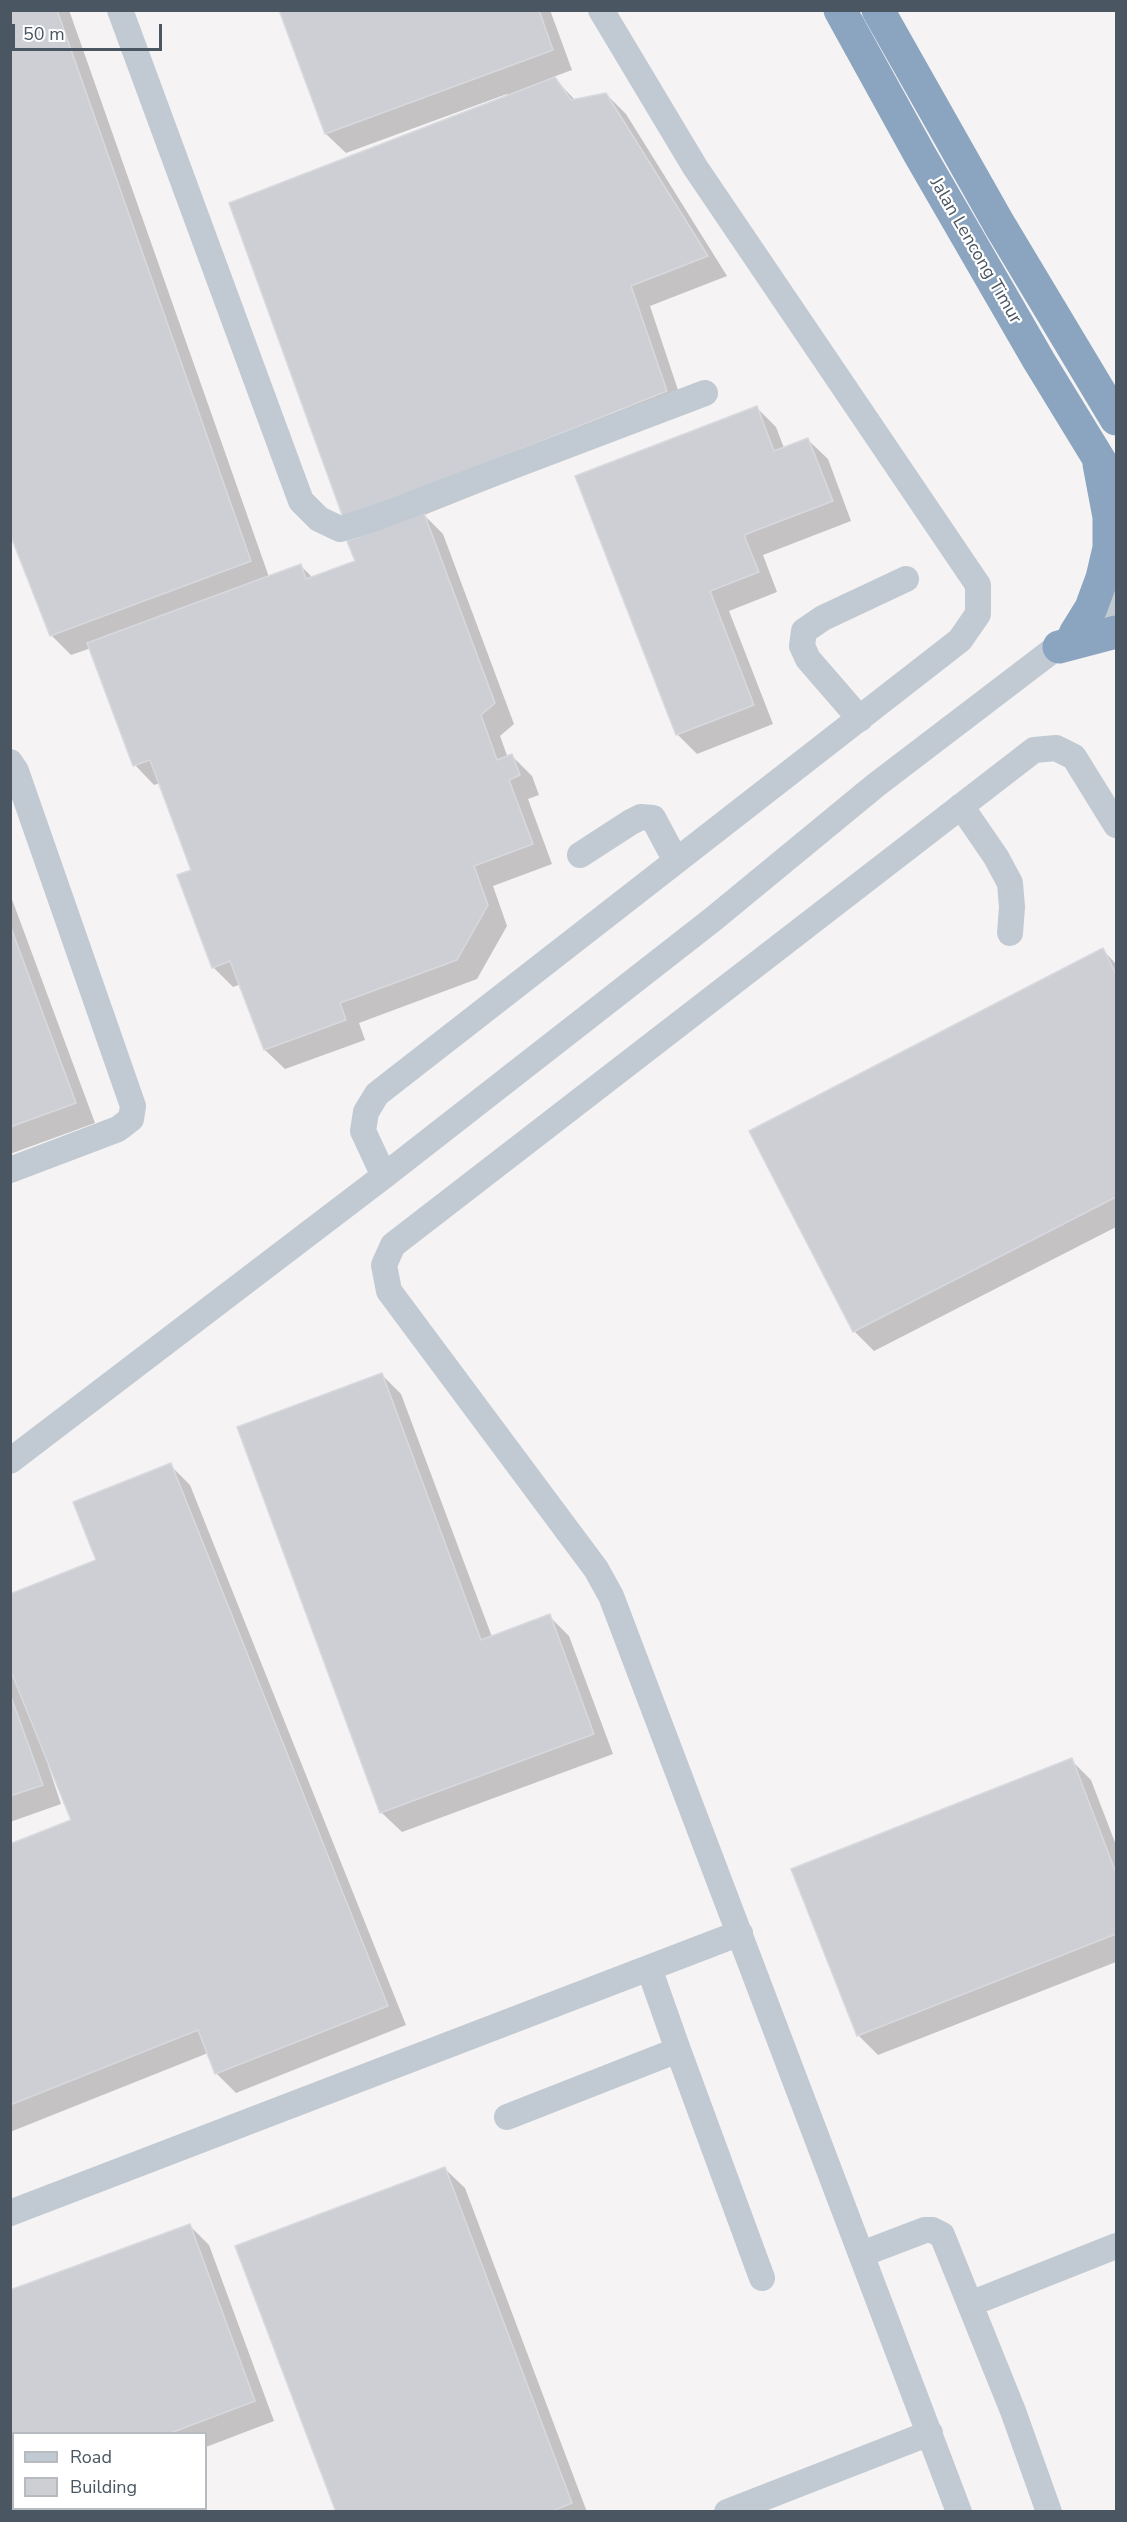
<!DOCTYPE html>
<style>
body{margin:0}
#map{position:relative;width:1127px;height:2522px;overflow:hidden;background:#f5f3f3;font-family:"Nunito Sans",sans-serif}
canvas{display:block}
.frame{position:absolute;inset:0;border:12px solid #4a5661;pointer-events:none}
.legend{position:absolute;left:12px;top:2432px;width:195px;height:78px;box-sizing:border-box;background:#fff;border:2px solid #b7bbc0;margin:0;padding:8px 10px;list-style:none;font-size:18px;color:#4a5661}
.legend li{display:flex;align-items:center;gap:12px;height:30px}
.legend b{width:30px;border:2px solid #b7bbc0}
.scale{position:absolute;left:12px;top:24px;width:150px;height:27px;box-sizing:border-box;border:3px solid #4a5661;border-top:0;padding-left:8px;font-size:18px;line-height:21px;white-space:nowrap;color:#4a5661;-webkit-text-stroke:4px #fff;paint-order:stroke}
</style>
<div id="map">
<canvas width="1127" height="2522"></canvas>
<div class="frame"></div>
<ul class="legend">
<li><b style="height:8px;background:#c1cad2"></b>Road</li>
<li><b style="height:16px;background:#cdcfd5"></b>Building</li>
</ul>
<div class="scale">50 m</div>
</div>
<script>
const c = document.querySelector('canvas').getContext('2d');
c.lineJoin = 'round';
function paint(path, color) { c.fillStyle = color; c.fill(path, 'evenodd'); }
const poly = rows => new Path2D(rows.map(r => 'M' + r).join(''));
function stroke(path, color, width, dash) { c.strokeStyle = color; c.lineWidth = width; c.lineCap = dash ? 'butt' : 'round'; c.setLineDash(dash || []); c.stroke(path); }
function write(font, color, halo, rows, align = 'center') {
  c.font = font + ' "Nunito Sans",sans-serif'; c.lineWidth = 4.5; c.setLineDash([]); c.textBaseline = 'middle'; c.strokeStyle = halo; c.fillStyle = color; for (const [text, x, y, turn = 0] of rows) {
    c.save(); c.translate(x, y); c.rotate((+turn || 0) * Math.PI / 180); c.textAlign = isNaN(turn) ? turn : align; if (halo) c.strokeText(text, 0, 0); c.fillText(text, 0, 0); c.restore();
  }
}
const shadow = poly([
 [10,10,69,10,269,577,300,565,313,578,357,562,508,97,507,94,346,153,326,134,281,10,550,10,572,70,553,77,575,100,606,94,626,114,727,276,650,306,685,411,424,515,443,534,514,724,500,736,508,758,512,756,532,776,539,795,528,799,552,864,493,886,507,926,477,979,359,1023,365,1040,285,1069,265,1050,241,984,233,987,213,967,193,871,160,783,154,785,135,765,91,648,71,655,51,635],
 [757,408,776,427,784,448,808,440,828,459,851,521,763,555,777,592,729,611,773,724,697,754,677,734,577,477],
 [10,894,95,1123,10,1154],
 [1103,950,1116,964,1116,1227,874,1351,855,1332,751,1132],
 [381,1374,401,1394,492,1637,549,1616,569,1636,613,1754,402,1832,382,1813,239,1427],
 [170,1465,190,1485,406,2025,236,2093,216,2073,208,2053,10,2132,10,1845,73,1820,50,1764,48,1765,61,1804,10,1822,10,1596,98,1561],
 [1071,1760,1091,1780,1116,1845,1116,1962,878,2055,858,2035],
 [445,2169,465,2188,587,2512,337,2512],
 [189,2225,209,2245,274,2421,206,2447,206,2434,14,2434,10,2292]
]);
const building = poly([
 [10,10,57,10,251,561,50,636,10,534,10,10],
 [279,10,539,10,553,50,325,134,279,10],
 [555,77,571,100,606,93,708,256,631,286,667,391,344,520,229,203,555,77],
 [757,406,774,451,808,438,833,501,744,535,759,572,710,591,754,705,676,735,575,476,757,406],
 [424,513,495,703,481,715,497,760,512,754,520,775,509,780,533,844,474,866,488,905,457,960,340,1003,346,1020,264,1050,230,961,212,968,177,875,191,870,150,760,133,766,87,643,301,564,306,579,355,561,347,541,424,513],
 [10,925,76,1103,10,1127,10,925],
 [1103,948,1116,974,1116,1197,853,1332,749,1131,1103,948],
 [382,1373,481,1640,550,1614,594,1734,380,1813,237,1427,382,1373],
 [171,1463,388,2006,215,2074,198,2030,10,2105,10,1844,71,1820,10,1669,10,1594,96,1560,73,1502,171,1463],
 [10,1694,43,1785,10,1796,10,1694],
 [1072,1758,1116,1873,1116,1934,857,2036,791,1869,1072,1758],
 [445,2167,572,2503,550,2512,336,2512,235,2246,445,2167],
 [190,2224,255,2401,168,2434,14,2434,14,2491,10,2483,10,2290,190,2224]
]);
const minor = poly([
 [120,10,301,501,319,519,340,529,373,519,705,393],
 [860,719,808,659,802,646,804,631,823,618,906,579],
 [10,762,16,771,133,1106,131,1119,118,1129,10,1170],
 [961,806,996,857,1010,883,1012,907,1010,933],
 [580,855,631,822,641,817,653,818,676,861],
 [384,1176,363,1131,366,1112,377,1094,960,640,978,614,978,585,695,167,601,10],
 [10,1461,384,1176,712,920,876,785,1116,602],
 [678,2050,762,2278],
 [507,2117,678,2050,649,1968],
 [10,2213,740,1933],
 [862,2254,925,2230,932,2230,942,2235,1013,2411,1049,2512],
 [970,2304,1116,2246],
 [727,2512,930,2433],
 [959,2512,611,1596,596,1569,389,1291,384,1265,393,1245,1034,750,1056,748,1074,757,1116,825]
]);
const highway = poly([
 [840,10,920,155,1039,361,1116,487],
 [878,10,999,224,1116,419],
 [1075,634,1091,608,1102,578,1109,548,1109,517,1099,464],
 [1059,647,1116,632]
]);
const streetNames = [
 ["Jalan Lencong Timur",975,251,60]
];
paint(shadow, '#0003');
paint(building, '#cdcfd5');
stroke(building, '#d7d9de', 1.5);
stroke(minor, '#c1cad2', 26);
stroke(highway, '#8ba5c1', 33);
write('18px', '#4a5661', '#fff', streetNames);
</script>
